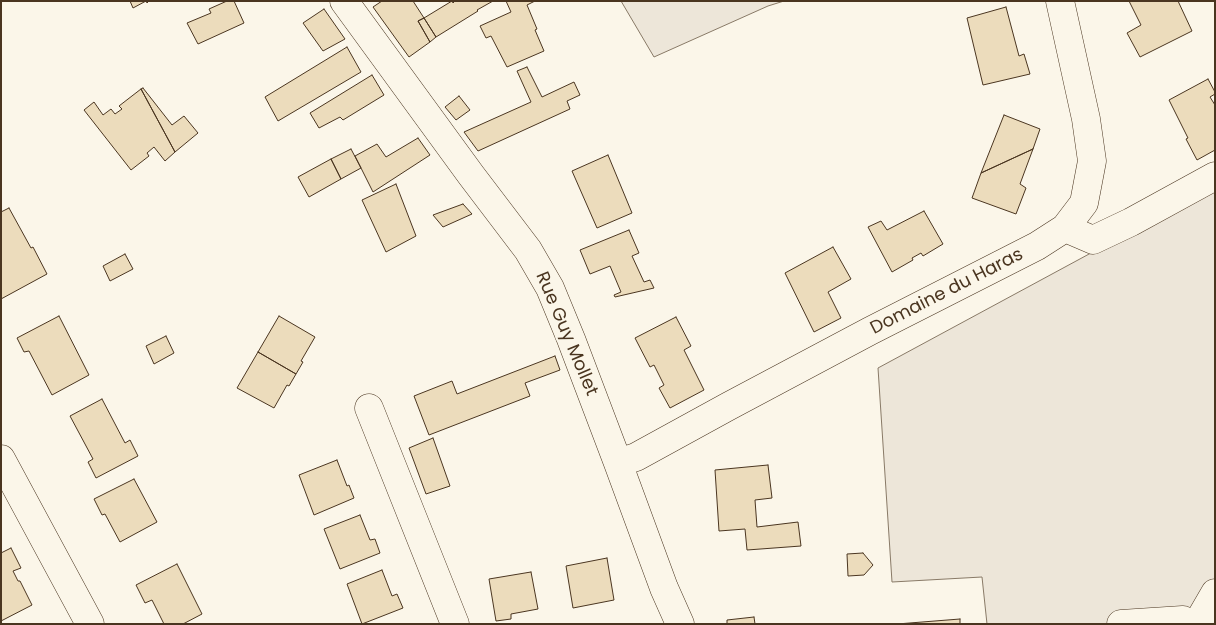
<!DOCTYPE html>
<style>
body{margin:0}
#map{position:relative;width:1216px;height:625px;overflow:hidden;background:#fbf6e9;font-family:Poppins,sans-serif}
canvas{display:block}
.frame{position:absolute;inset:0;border:2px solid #4a3520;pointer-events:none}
</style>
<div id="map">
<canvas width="1216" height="625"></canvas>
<div class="frame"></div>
</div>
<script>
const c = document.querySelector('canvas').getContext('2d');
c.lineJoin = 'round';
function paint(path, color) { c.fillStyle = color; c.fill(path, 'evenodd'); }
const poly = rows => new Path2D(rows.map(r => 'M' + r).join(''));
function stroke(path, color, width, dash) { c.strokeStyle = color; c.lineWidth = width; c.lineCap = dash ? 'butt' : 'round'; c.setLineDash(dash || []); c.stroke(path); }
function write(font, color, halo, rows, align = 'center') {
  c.font = font + ' Poppins,sans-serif'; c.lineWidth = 4; c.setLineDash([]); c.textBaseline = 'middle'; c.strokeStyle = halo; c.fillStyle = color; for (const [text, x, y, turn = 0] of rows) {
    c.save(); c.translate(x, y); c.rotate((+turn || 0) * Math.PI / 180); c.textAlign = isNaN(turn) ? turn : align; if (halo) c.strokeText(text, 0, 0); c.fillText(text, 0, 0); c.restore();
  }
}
const green = poly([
 [621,1,784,1,768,6,654,57,621,1],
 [1215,186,1215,624,987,624,982,577,892,582,878,368,1215,186]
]);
const building = poly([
 [130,1,149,1,147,3,146,1,133,8,130,1],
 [227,1,234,1,244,23,198,44,187,23,211,13,209,9,227,1],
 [382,1,413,1,424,18,418,21,430,42,409,57,373,7,382,1],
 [452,1,453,3,455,1,493,1,477,10,478,11,436,37,424,18,452,1],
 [506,1,535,1,527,5,537,29,535,30,544,51,507,67,491,36,486,38,480,26,511,12,506,1],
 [1129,1,1178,1,1192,31,1140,57,1127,33,1141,25,1129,1],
 [1006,7,1019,56,1024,54,1030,74,983,85,967,18,1006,7],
 [324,9,345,39,323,51,303,23,324,9],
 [424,18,436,37,430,42,418,21,424,18],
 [347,47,361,72,278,121,265,97,347,47],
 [527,67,542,97,574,82,580,95,567,101,570,109,478,151,464,132,531,102,517,71,527,67],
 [372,75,384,95,343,120,340,117,319,128,310,113,372,75],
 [1208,79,1215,92,1215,94,1210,97,1215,105,1215,150,1197,160,1186,139,1188,138,1169,100,1208,79],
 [143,88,172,125,184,116,198,133,175,152,141,89,143,88],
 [141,89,175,152,165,161,154,147,147,153,149,156,131,170,84,110,94,102,103,115,111,109,115,114,122,109,119,106,141,89],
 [459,96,470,110,456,120,445,107,459,96],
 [1004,115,1040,129,1033,149,981,173,1004,115],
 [418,138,430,155,373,192,355,156,377,144,386,157,418,138],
 [351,149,361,168,341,179,331,159,351,149],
 [1033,149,1020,184,1026,188,1016,214,972,198,981,173,1033,149],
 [608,155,632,213,597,228,572,171,608,155],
 [331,159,341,179,309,197,298,177,331,159],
 [396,184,416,236,386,252,362,200,396,184],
 [463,204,472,214,443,227,433,215,463,204],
 [9,208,31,248,33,247,47,274,1,299,1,212,9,208],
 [924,211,943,244,923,256,921,253,912,258,913,260,892,272,868,227,881,221,887,230,924,211],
 [629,230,639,253,632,256,644,282,650,280,654,288,615,297,614,295,621,292,610,266,590,274,580,250,629,230],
 [833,247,851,279,828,292,841,318,814,332,785,273,833,247],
 [125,254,133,269,110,281,103,266,125,254],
 [59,316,89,375,52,395,29,351,24,352,17,338,59,316],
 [279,316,315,337,301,361,303,362,296,374,258,352,279,316],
 [676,317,691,346,684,350,704,390,670,408,659,388,664,385,654,365,650,367,635,338,676,317],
 [166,336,174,353,154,364,146,346,166,336],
 [258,352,296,374,289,386,287,385,274,408,237,388,258,352],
 [555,356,560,370,525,383,530,396,429,435,414,396,452,381,457,394,555,356],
 [102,399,125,443,130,440,138,456,96,478,88,462,93,459,70,416,102,399],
 [433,438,450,486,426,494,409,448,433,438],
 [337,460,347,486,349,485,354,498,314,515,299,475,337,460],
 [768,465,772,498,755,500,757,527,798,522,801,546,747,550,745,529,719,531,715,470,768,465],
 [134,479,157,522,120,542,105,514,102,515,94,499,134,479],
 [360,515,370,540,375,539,380,553,340,569,324,529,360,515],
 [11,548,21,568,13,571,18,581,20,581,32,605,1,621,1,553,11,548],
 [863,553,873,565,864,575,848,576,847,554,863,553],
 [607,558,614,600,573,608,566,566,607,558],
 [177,564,202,614,183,624,164,624,152,600,145,603,136,585,177,564],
 [382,570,392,596,397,594,403,608,362,624,347,584,382,570],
 [531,572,538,609,511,614,511,619,496,621,489,579,531,572],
 [754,617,755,624,727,624,727,620,754,617],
 [960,619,960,624,897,624,960,619]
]);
const minor = poly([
 [344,1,471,175,528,250,550,288,571,339,618,463,664,588,680,624],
 [1065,228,1093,240,1131,222,1215,176],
 [369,408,455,624],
 [1,459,90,624],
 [618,463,636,457,729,406,870,331,1037,246,1065,228,1084,203,1092,161,1086,119,1060,1],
 [1121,624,1183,620,1189,624],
 [1197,624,1215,593]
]);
const streetNames = [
 ["Domaine du Haras",947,292,-27],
 ["Rue Guy Mollet",566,334,67]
];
paint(green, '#ede6d9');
stroke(green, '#887966', 1);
paint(building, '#ecdcbc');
stroke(building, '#4a3520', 1);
stroke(minor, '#4a3520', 29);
stroke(minor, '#fbf6e9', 28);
write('18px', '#4a3520', '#fbf6e9', streetNames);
</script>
